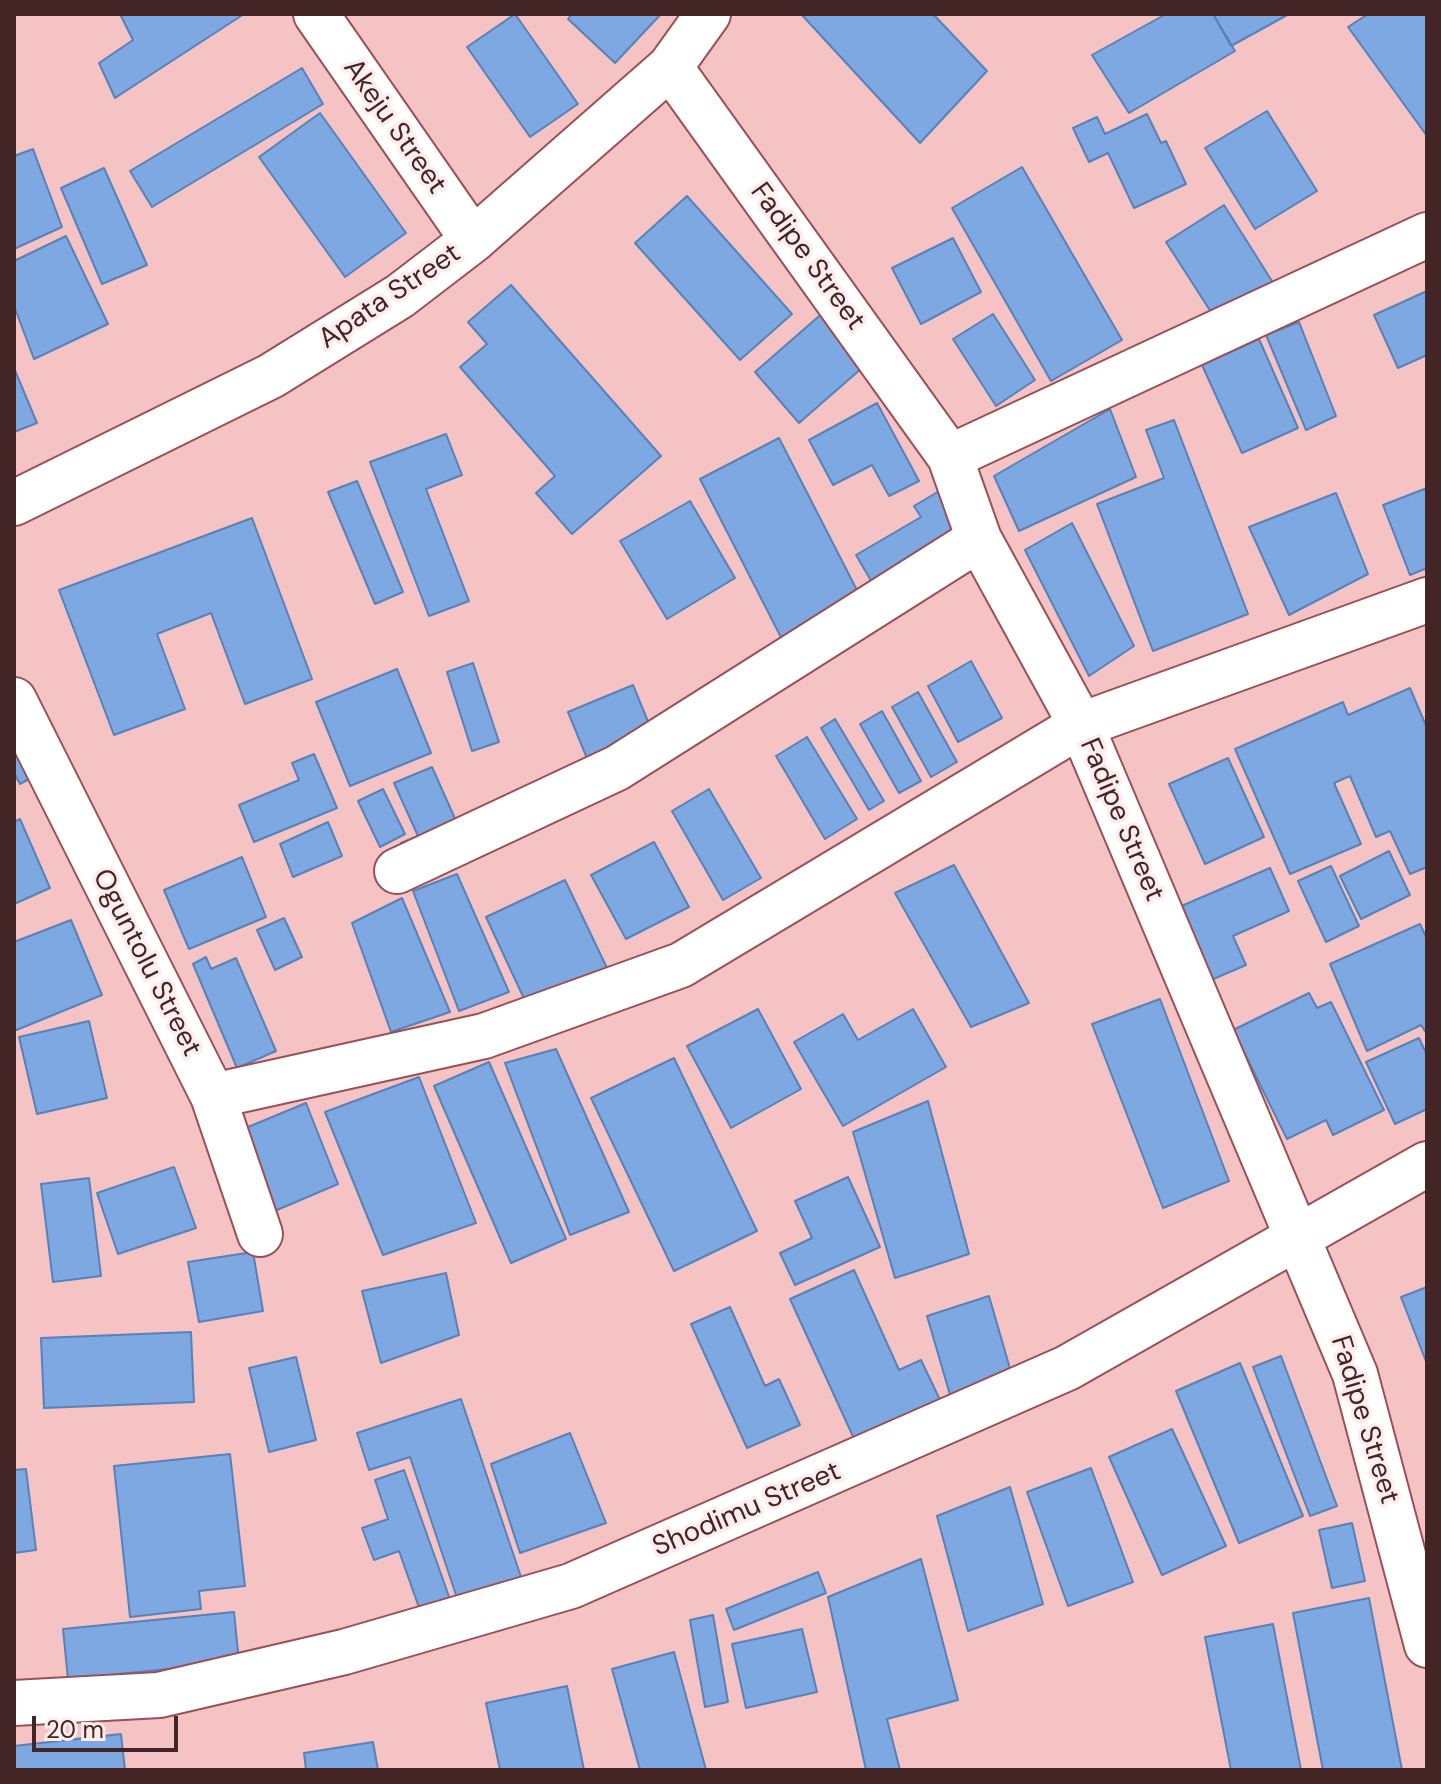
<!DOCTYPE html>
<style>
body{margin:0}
#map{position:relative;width:1441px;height:1784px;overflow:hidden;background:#f5c3c4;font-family:"DM Sans",sans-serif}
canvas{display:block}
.frame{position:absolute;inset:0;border:16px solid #442526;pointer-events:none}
.scale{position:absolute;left:32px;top:1716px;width:146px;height:36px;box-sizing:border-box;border:4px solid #442526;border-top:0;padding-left:10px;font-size:24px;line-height:28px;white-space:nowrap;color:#442526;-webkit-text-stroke:6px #ffeded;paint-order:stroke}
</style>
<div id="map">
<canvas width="1441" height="1784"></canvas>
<div class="frame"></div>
<div class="scale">20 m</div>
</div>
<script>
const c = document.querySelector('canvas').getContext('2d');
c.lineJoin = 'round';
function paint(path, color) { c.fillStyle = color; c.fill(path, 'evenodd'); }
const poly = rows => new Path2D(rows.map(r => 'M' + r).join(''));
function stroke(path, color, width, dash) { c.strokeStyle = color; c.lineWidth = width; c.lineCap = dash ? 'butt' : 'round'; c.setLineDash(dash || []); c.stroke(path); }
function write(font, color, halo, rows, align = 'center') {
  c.font = font + ' "DM Sans",sans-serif'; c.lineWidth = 7; c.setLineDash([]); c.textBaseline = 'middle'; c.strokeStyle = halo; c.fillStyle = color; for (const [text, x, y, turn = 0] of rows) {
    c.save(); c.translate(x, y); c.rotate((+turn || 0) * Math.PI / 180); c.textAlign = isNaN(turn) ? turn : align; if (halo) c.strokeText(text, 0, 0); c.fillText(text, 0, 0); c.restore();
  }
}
const building = poly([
 [120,14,244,14,115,98,99,63,133,40,120,14],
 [515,14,578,104,530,137,467,47,515,14],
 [572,14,661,14,615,63,568,19,572,14],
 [801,14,933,14,987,71,920,143,801,14],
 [1166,14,1213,14,1235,51,1129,113,1092,55,1166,14],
 [1213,14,1289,14,1231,46,1213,14],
 [1368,14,1427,14,1427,136,1348,27,1368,14],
 [302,68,323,104,152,207,130,171,302,68],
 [1267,111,1317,191,1255,229,1205,148,1267,111],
 [320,113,406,233,345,277,259,157,320,113],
 [1147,114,1161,143,1166,141,1186,184,1134,208,1108,153,1089,162,1073,128,1097,117,1105,134,1147,114],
 [33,149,62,227,14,249,14,156,33,149],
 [1022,167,1122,340,1051,381,952,208,1022,167],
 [104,168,147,265,102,284,61,188,104,168],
 [687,196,792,314,740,360,635,243,687,196],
 [1224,205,1277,289,1220,326,1166,242,1224,205],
 [66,236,108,324,34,359,14,306,14,261,66,236],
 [953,238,981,292,921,324,892,268,953,238],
 [511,285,661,456,572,534,536,493,555,476,460,367,487,344,468,322,511,285],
 [1427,291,1427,355,1398,368,1374,315,1427,291],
 [826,310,870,361,799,423,755,372,826,310],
 [993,314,1035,380,996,406,953,339,993,314],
 [1299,322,1336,416,1306,430,1266,335,1299,322],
 [1259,339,1298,428,1242,453,1202,365,1259,339],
 [14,368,37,423,14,432,14,368],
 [877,403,919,481,889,496,872,465,833,485,809,440,877,403],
 [1110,409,1136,477,1019,531,994,476,1110,409],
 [1174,420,1248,614,1153,651,1097,504,1164,478,1146,430,1174,420],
 [446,434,462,475,426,489,469,601,429,616,370,462,446,434],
 [779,438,861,598,789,653,700,479,779,438],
 [357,481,403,592,375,604,328,492,357,481],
 [1427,488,1427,568,1410,575,1383,505,1427,488],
 [941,490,971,541,880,596,856,555,921,517,914,506,941,490],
 [1336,493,1368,574,1289,615,1249,527,1336,493],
 [690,501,735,578,667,619,620,541,690,501],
 [252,518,312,679,245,704,211,613,157,634,185,709,114,735,59,590,252,518],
 [1072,523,1134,646,1089,676,1025,550,1072,523],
 [971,661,1002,718,958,742,928,686,971,661],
 [473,663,499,742,472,751,447,672,473,663],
 [397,669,431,753,350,786,316,702,397,669],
 [633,685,656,741,591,768,568,712,633,685],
 [1410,688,1427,728,1427,867,1410,874,1390,831,1376,837,1350,776,1334,783,1361,844,1290,874,1235,749,1343,702,1348,715,1410,688],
 [918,692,957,762,931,777,892,707,918,692],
 [882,711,921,781,899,793,860,724,882,711],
 [835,719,884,801,869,810,821,728,835,719],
 [14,724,40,773,20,784,14,773,14,724],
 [807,737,857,819,825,839,776,756,807,737],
 [314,754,337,808,254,842,239,805,299,780,292,763,314,754],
 [1228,758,1264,837,1205,864,1169,784,1228,758],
 [432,767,461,832,407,856,401,843,418,836,394,783,432,767],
 [383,789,405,834,380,847,358,801,383,789],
 [709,789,761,878,723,900,672,811,709,789],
 [20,819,50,888,14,904,14,822,20,819],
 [328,822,342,856,293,877,280,844,328,822],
 [654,842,689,907,626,939,591,875,654,842],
 [1389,851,1410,895,1361,919,1340,876,1389,851],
 [242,857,266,917,189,949,164,890,242,857],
 [954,865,1029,1003,971,1027,895,893,954,865],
 [1331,866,1359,926,1326,942,1298,881,1331,866],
 [1270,868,1289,911,1233,936,1246,965,1211,980,1179,907,1270,868],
 [457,874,509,992,459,1011,413,891,457,874],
 [565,880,607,968,527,1005,486,917,565,880],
 [402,898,450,1012,391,1032,352,923,402,898],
 [284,918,302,957,275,970,257,930,284,918],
 [71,920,102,995,14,1031,14,942,71,920],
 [1420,924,1427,939,1427,1034,1421,1025,1367,1051,1330,964,1420,924],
 [206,957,211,969,236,958,276,1051,237,1068,193,964,206,957],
 [1309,993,1317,1008,1331,1002,1384,1110,1333,1135,1326,1120,1287,1139,1233,1030,1309,993],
 [1160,999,1229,1181,1163,1208,1092,1024,1160,999],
 [758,1009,801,1089,731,1128,687,1046,758,1009],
 [913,1009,946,1067,843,1126,794,1042,843,1014,858,1040,913,1009],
 [89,1021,107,1098,37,1114,19,1037,89,1021],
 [1419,1038,1427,1055,1427,1109,1395,1124,1366,1062,1419,1038],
 [556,1049,629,1212,570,1235,505,1063,556,1049],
 [674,1058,757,1231,674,1271,591,1098,674,1058],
 [489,1062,566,1239,511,1263,434,1086,489,1062],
 [419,1077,476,1223,383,1255,325,1112,419,1077],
 [928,1101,969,1254,895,1278,853,1132,928,1101],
 [306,1103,338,1184,270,1213,236,1132,306,1103],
 [174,1167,196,1228,118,1254,97,1193,174,1167],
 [848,1177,880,1247,795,1285,780,1253,812,1238,795,1201,848,1177],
 [89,1178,101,1276,53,1282,41,1184,89,1178],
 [253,1252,263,1311,199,1322,188,1262,253,1252],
 [854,1270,899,1370,921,1360,942,1404,856,1443,790,1299,854,1270],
 [446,1273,459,1335,381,1363,362,1291,446,1273],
 [1427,1287,1427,1364,1401,1297,1427,1287],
 [989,1296,1013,1379,951,1398,927,1316,989,1296],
 [730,1307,765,1386,779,1379,800,1425,747,1448,691,1324,730,1307],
 [191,1332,194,1402,44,1408,41,1338,191,1332],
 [1281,1356,1337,1506,1310,1516,1253,1367,1281,1356],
 [296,1357,316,1440,269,1452,249,1368,296,1357],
 [1240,1363,1303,1516,1239,1543,1176,1391,1240,1363],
 [461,1399,522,1580,458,1601,410,1457,369,1470,357,1433,461,1399],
 [1172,1429,1226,1546,1162,1575,1109,1457,1172,1429],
 [570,1433,606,1523,520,1553,491,1464,570,1433],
 [230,1454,245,1586,199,1591,201,1609,130,1617,114,1466,230,1454],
 [1091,1468,1133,1582,1068,1606,1027,1492,1091,1468],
 [26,1469,36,1550,14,1553,14,1470,26,1469],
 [404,1470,452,1605,422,1616,399,1551,374,1560,362,1528,388,1519,375,1480,404,1470],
 [1010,1487,1043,1604,968,1631,937,1516,1010,1487],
 [1352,1523,1365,1581,1332,1588,1319,1530,1352,1523],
 [921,1559,958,1700,887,1719,900,1770,866,1770,828,1597,921,1559],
 [818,1572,826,1593,734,1630,726,1609,818,1572],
 [1369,1598,1402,1770,1323,1770,1293,1613,1369,1598],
 [234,1612,239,1662,68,1679,63,1629,234,1612],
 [713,1615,728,1702,705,1707,690,1620,713,1615],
 [1273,1624,1301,1770,1231,1770,1205,1637,1273,1624],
 [802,1629,817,1692,746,1708,732,1644,802,1629],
 [674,1652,706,1770,640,1770,612,1669,674,1652],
 [567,1686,584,1770,500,1770,486,1703,567,1686],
 [121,1734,125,1770,14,1770,14,1746,121,1734],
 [373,1742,378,1770,306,1770,304,1753,373,1742]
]);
const minor = poly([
 [316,14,473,240],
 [670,67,950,457,979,539,1081,725,1355,1374,1427,1645],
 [950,457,1427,235],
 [14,503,271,376,400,296,473,240,670,67,708,14],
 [14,700,213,1096,260,1234],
 [397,871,617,768,979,539],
 [213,1096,484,1036,681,965,1081,725,1427,600],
 [14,1703,159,1695,344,1652,571,1586,1067,1368,1427,1164]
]);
const streetNames = [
 ["Akeju Street",394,127,55],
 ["Fadipe Street",807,257,54],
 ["Apata Street",390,297,-34],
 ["Fadipe Street",1121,820,67],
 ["Oguntolu Street",146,963,63],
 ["Fadipe Street",1364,1420,73],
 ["Shodimu Street",747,1510,-23]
];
paint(building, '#7ea8e2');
stroke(building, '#5881b8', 2);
stroke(minor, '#9a5156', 48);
stroke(minor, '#fff', 44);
write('28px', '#442526', '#ffeded', streetNames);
</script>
